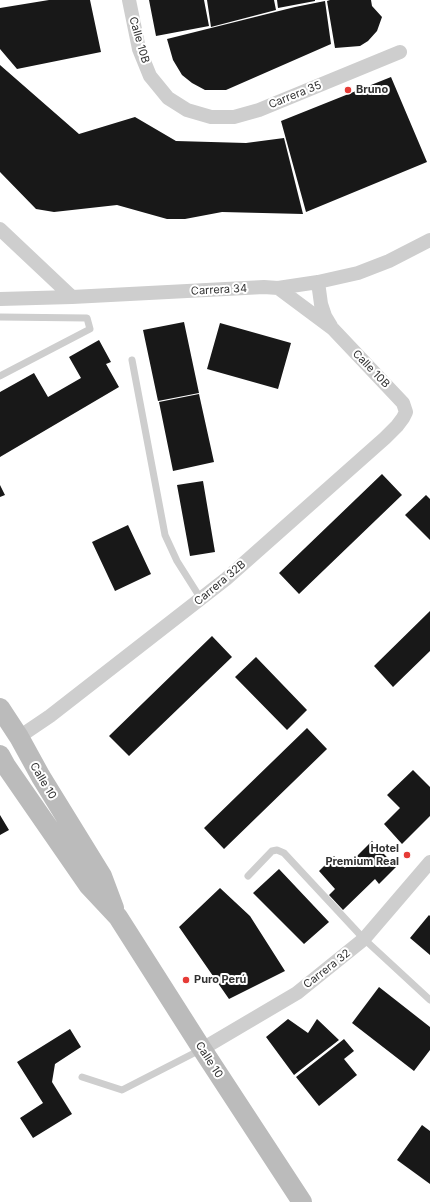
<!DOCTYPE html>
<meta charset="utf-8">
<style>
body{margin:0}
canvas{display:block;background:#fff}
</style>
<canvas width="430" height="1202"></canvas>
<script>
const c = document.querySelector('canvas').getContext('2d');
c.lineJoin = 'round';
function paint(path, color) { c.fillStyle = color; c.fill(path, 'evenodd'); }
const poly = rows => new Path2D(rows.map(r => 'M' + r).join(''));
function stroke(path, color, width, dash) { c.strokeStyle = color; c.lineWidth = width; c.lineCap = dash ? 'butt' : 'round'; c.setLineDash(dash || []); c.stroke(path); }
function write(font, color, halo, rows, align = 'center') {
  c.font = font + ' Inter,sans-serif'; c.lineWidth = 4; c.setLineDash([]); c.textBaseline = 'middle'; c.strokeStyle = halo; c.fillStyle = color; for (const [text, x, y, turn = 0] of rows) {
    c.save(); c.translate(x, y); c.rotate((+turn || 0) * Math.PI / 180); c.textAlign = isNaN(turn) ? turn : align; if (halo) c.strokeText(text, 0, 0); c.fillText(text, 0, 0); c.restore();
  }
}
const building = poly([
 [49,0,90,0,101,52,17,69,0,49,0,8],
 [149,0,204,0,209,26,156,36],
 [207,0,274,0,276,10,211,27],
 [277,0,315,0,315,1,278,8],
 [330,0,371,0,372,6,382,17,377,31,368,41,360,46,335,48,327,1],
 [325,1,331,44,226,90,205,90,192,83,182,75,173,60,167,39,295,7],
 [0,65,79,134,135,117,176,141,246,143,284,138,303,214,222,212,185,219,167,219,117,205,54,212,36,209,0,172],
 [391,77,427,162,306,212,281,121],
 [184,322,199,393,158,401,143,330],
 [220,323,291,343,278,389,207,369],
 [99,340,111,362,106,364,119,387,0,457,0,392,34,373,48,397,81,378,69,357],
 [199,394,214,462,173,471,159,402],
 [382,474,402,495,299,594,279,573],
 [203,481,215,552,190,556,177,485],
 [0,485,5,495,0,497],
 [426,495,430,499,430,540,405,515],
 [128,525,151,574,115,591,92,542],
 [430,611,430,651,393,687,374,666],
 [212,636,232,657,129,756,109,736],
 [256,657,307,710,287,730,235,677],
 [307,728,327,749,224,849,204,828],
 [413,770,430,787,430,816,402,844,384,824,400,808,387,795],
 [0,815,9,830,0,835],
 [372,841,396,867,379,884,375,879,343,910,329,895,335,889,319,871,334,856,345,868],
 [279,869,329,922,304,944,253,893],
 [220,888,250,916,285,971,229,999,179,927],
 [429,915,430,916,430,955,410,938],
 [379,987,430,1027,430,1050,414,1071,352,1023],
 [288,1019,308,1033,317,1019,339,1040,294,1075,266,1037],
 [70,1029,81,1047,55,1064,52,1082,72,1114,33,1138,20,1118,43,1103,17,1062],
 [344,1039,354,1051,344,1059,357,1075,319,1106,296,1077],
 [422,1125,430,1131,430,1184,397,1160]
]);
const lane = poly([
 [0,317,87,318,90,329,0,376],
 [132,360,165,535,177,561,201,599],
 [248,876,272,851,277,850,284,853,364,939,430,1000],
 [82,1077,122,1090,202,1049]
]);
const street = poly([
 [129,0,139,49,150,76,168,98,187,110,211,117,234,117,259,110,400,52],
 [0,229,72,297],
 [318,282,321,304,325,316,331,326],
 [0,299,72,297,264,287,278,288,318,282,358,273,389,261,430,240],
 [19,737,50,716,226,579,385,438,397,426,403,418,406,412,403,403,333,329,278,288],
 [202,1049,297,993,364,939,430,862]
]);
const secondary = poly([
 [0,708,19,737,41,777,102,876,114,908],
 [0,755,6,766,89,886,118,917,202,1049,302,1202]
]);
const markers = [
 [348,90,4,"#e63b36"],
 [407,855,4,"#e63b36"],
 [186,980,4,"#e63b36"]
];
const streetNames = [
 ["Calle 10B",139,40,74],
 ["Carrera 35",295,95,-22],
 ["Carrera 34",219,290,-3],
 ["Calle 10B",371,369,46],
 ["Carrera 32B",220,583,-40],
 ["Calle 10",43,781,59],
 ["Carrera 32",327,969,-38],
 ["Calle 10",209,1060,57]
];
const poiNames = [
 ["Bruno",356,90],
 ["Hotel",399,849,"right"],
 ["Premium Real",399,862,"right"],
 ["Puro Perú",194,980]
];
paint(building, '#181818');
stroke(lane, '#cecece', 7);
stroke(street, '#cecece', 14);
stroke(secondary, '#bbb', 20);
for (const [x, y, r, color] of markers) { const dot = new Path2D(); dot.arc(x, y, r, 0, 2 * Math.PI); c.fillStyle = color; c.fill(dot); stroke(dot, '#fff', 1.5); }
write('11px', '#313131', '#fff', streetNames);
write('bold 11px', '#313131', '#fff', poiNames, 'left');
</script>
